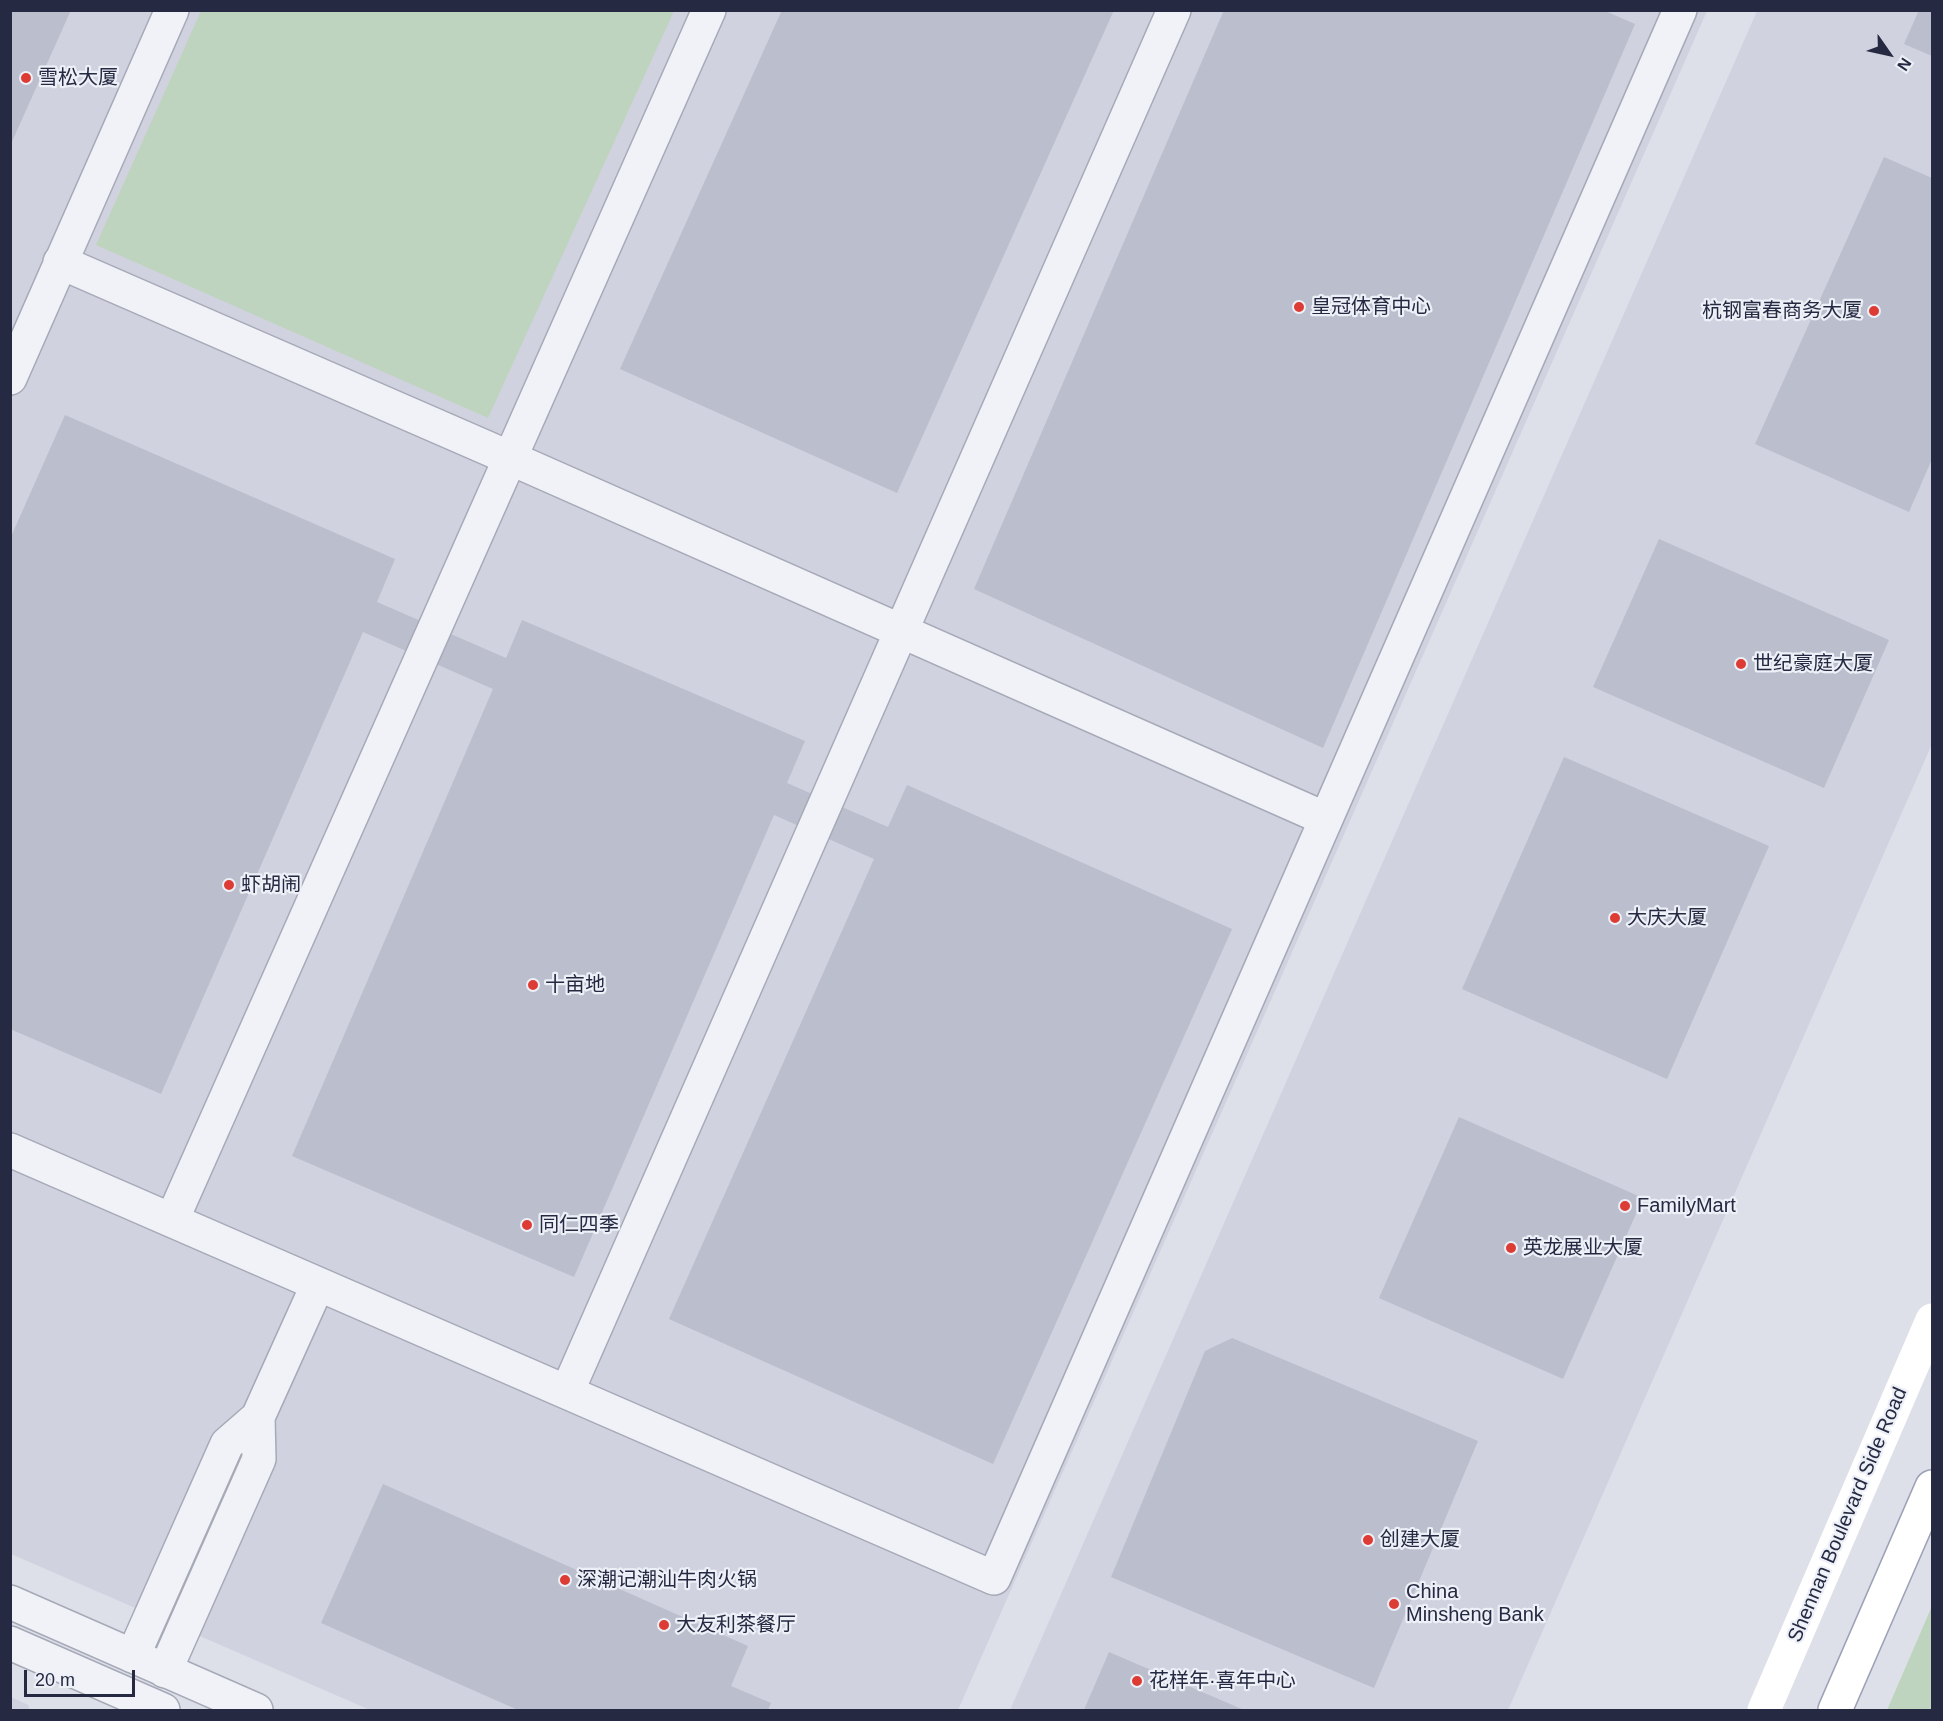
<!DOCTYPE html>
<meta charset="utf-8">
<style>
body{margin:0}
#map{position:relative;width:1943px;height:1721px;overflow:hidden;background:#dee0e9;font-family:Helvetica,sans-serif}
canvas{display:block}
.frame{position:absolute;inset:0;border:12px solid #252a42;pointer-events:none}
.north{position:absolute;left:1859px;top:24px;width:60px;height:60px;-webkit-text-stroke:4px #edf0f7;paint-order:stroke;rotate:124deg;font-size:16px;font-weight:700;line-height:24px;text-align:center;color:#252a42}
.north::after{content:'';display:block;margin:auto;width:21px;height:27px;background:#252a42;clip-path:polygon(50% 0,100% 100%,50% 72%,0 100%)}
.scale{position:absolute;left:24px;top:1670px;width:111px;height:27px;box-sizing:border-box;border:3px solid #252a42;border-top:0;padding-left:8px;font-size:18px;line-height:21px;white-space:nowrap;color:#252a42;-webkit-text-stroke:4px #edf0f7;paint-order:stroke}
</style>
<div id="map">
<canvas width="1943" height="1721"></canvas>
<div class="frame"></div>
<div class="north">N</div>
<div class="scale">20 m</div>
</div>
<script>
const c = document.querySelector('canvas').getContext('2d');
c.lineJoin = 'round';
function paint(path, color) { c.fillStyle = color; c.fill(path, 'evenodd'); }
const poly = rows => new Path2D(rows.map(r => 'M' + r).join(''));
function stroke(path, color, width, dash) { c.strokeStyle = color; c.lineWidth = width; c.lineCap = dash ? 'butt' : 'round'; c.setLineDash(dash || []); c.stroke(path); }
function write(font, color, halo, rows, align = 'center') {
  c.font = font + ' Helvetica,"Noto Sans SC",sans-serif'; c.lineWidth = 4.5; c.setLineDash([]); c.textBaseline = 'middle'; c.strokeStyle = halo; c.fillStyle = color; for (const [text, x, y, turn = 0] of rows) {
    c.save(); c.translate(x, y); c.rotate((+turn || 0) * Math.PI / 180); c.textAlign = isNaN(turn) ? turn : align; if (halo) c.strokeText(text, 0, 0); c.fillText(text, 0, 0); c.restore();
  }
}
const built = poly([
 [10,11,1707,11,958,1710,370,1710,11,1554],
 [1757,11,1932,11,1932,744,1508,1710,1010,1710],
 [11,1697,28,1705,30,1710,11,1710]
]);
const green = poly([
 [201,11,674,11,488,418,96,245],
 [1932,1606,1932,1710,1887,1710]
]);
const building = poly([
 [10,10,71,10,10,146],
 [782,10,1114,10,897,493,620,369],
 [1224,10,1603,10,1635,24,1323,748,974,589],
 [1919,10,1932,10,1932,56,1904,44],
 [1884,157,1932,178,1932,459,1909,512,1755,444],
 [65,415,395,559,377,602,506,658,522,620,805,741,787,783,888,827,907,785,1232,929,993,1464,669,1319,874,859,774,815,574,1277,292,1156,493,689,363,632,161,1094,10,1029,10,539],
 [1659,539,1889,640,1824,788,1593,687],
 [1564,757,1769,846,1667,1079,1462,989],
 [1459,1117,1643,1198,1563,1379,1379,1298],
 [1232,1338,1478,1441,1374,1688,1111,1577,1205,1351],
 [383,1484,748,1646,731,1686,771,1703,768,1710,518,1710,321,1623],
 [1109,1652,1244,1710,1084,1710]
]);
const minor = poly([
 [60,262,510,458,1326,819],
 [10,378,172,10],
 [10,1150,994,1578,1680,10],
 [172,1220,709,10],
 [567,1392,1174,10],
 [133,1656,227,1444,258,1417,318,1284],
 [165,1671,259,1459,258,1417]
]);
const tertiary = poly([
 [10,1602,256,1710],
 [10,1643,163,1710]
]);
const secondary = poly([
 [1764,1710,1932,1320]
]);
const primary = poly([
 [1835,1710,1932,1487]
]);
const markers = [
 [26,78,6,"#dd3c34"],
 [1299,307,6,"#dd3c34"],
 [1874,311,6,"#dd3c34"],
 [1741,664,6,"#dd3c34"],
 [229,885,6,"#dd3c34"],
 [1615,918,6,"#dd3c34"],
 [533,985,6,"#dd3c34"],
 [1625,1206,6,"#dd3c34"],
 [527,1225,6,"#dd3c34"],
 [1511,1248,6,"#dd3c34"],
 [1368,1540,6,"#dd3c34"],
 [565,1580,6,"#dd3c34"],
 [1394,1604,6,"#dd3c34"],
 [664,1625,6,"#dd3c34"],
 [1137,1681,6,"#dd3c34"]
];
const poiNames = [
 ["雪松大厦",38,78],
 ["皇冠体育中心",1311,307],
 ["杭钢富春商务大厦",1862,311,"right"],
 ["世纪豪庭大厦",1753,664],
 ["虾胡闹",241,885],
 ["大庆大厦",1627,918],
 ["十亩地",545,985],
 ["FamilyMart",1637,1206],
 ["同仁四季",539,1225],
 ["英龙展业大厦",1523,1248],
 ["创建大厦",1380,1540],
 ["深潮记潮汕牛肉火锅",577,1580],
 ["China",1406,1592],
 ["Minsheng Bank",1406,1615],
 ["大友利茶餐厅",676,1625],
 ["花样年·喜年中心",1149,1681]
];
const streetNames = [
 ["Shennan Boulevard Side Road",1848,1515,-67]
];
paint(built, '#d0d2df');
paint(green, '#bfd4be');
paint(building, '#babecd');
stroke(minor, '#a6a9b7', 36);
stroke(tertiary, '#a6a9b7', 36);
stroke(primary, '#9ca1b6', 36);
stroke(minor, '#f1f2f7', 33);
stroke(tertiary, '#f1f2f7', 33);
stroke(secondary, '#fff', 33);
stroke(primary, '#fff', 33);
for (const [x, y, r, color] of markers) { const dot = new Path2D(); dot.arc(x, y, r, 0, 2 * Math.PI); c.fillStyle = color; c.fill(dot); stroke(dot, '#edf0f7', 2); }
write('20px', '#252a42', '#edf0f7', poiNames, 'left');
write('20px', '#252a42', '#edf0f7', streetNames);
</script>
